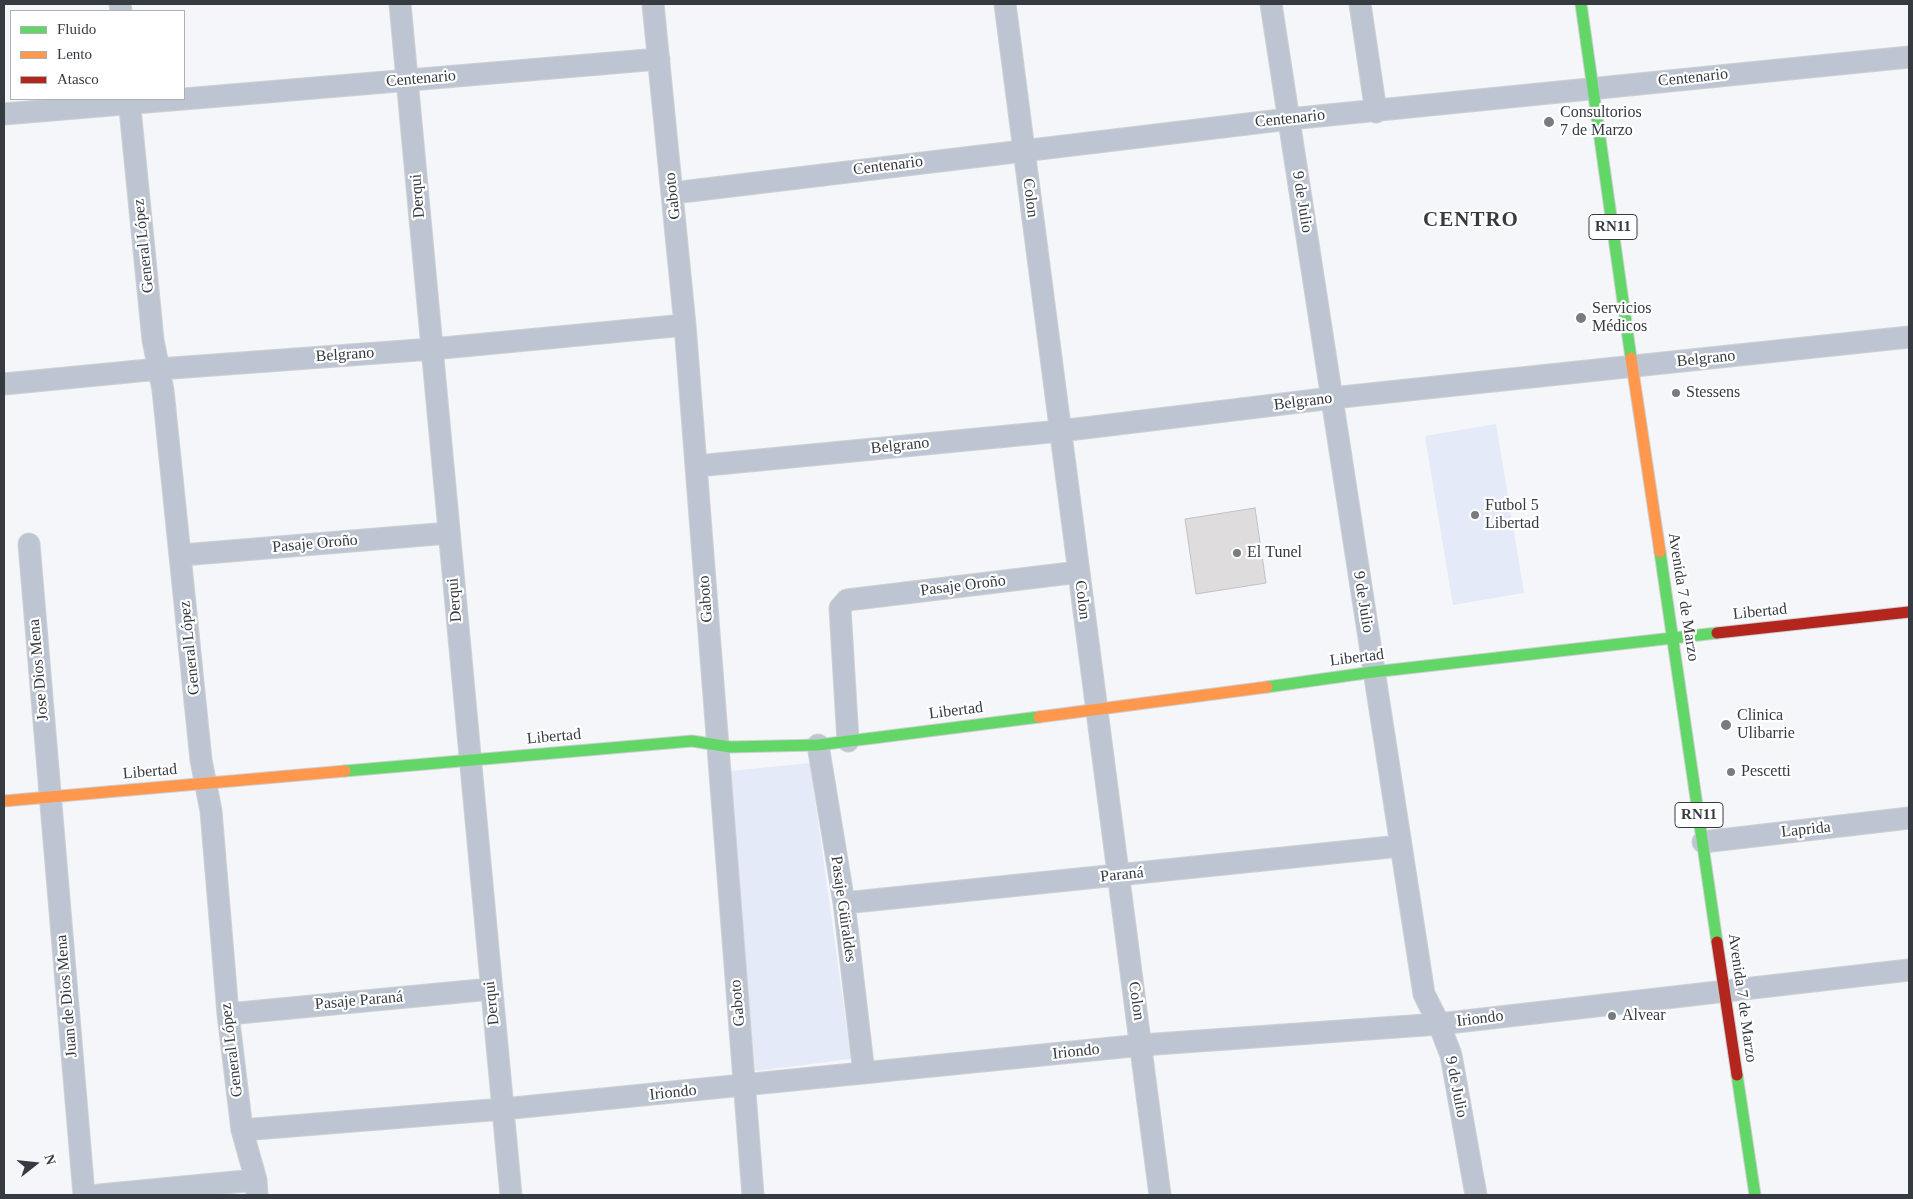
<!DOCTYPE html>
<meta charset="utf-8">
<style>
body{margin:0}
#map{position:relative;width:1913px;height:1199px;overflow:hidden;background:#f4f6f9;font-family:"Times New Roman",serif}
canvas{display:block}
.frame{position:absolute;inset:0;border:5px solid #363a41;pointer-events:none}
.legend{position:absolute;left:10px;top:10px;width:175px;height:90px;box-sizing:border-box;background:#fff;border:1px solid #afb0b3;margin:0;padding:6px 9px;list-style:none;font-size:15px;color:#363a41}
.legend li{display:flex;align-items:center;gap:10px;height:25px}
.legend b{width:25px;border:1px solid #afb0b3}
.north{position:absolute;left:10px;top:1139px;width:50px;height:50px;-webkit-text-stroke:4px #fff;paint-order:stroke;rotate:74deg;font-size:14px;font-weight:700;line-height:20px;text-align:center;color:#363a41}
.north::after{content:'';display:block;margin:auto;width:18px;height:22px;background:#363a41;clip-path:polygon(50% 0,100% 100%,50% 72%,0 100%)}
</style>
<div id="map">
<canvas width="1913" height="1199"></canvas>
<div class="frame"></div>
<ul class="legend">
<li><b style="height:6px;background:#63d668"></b>Fluido</li>
<li><b style="height:6px;background:#ff974d"></b>Lento</li>
<li><b style="height:6px;background:#b3261e"></b>Atasco</li>
</ul>
<div class="north">N</div>
</div>
<script>
const c = document.querySelector('canvas').getContext('2d');
c.lineJoin = 'round';
function paint(path, color) { c.fillStyle = color; c.fill(path, 'evenodd'); }
const poly = rows => new Path2D(rows.map(r => 'M' + r).join(''));
function stroke(path, color, width, dash) { c.strokeStyle = color; c.lineWidth = width; c.lineCap = dash ? 'butt' : 'round'; c.setLineDash(dash || []); c.stroke(path); }
function write(font, color, halo, rows, align = 'center') {
  c.font = font + ' "Times New Roman",serif'; c.lineWidth = 4.5; c.setLineDash([]); c.textBaseline = 'middle'; c.strokeStyle = halo; c.fillStyle = color; for (const [text, x, y, turn = 0] of rows) {
    c.save(); c.translate(x, y); c.rotate((+turn || 0) * Math.PI / 180); c.textAlign = isNaN(turn) ? turn : align; if (halo) c.strokeText(text, 0, 0); c.fillText(text, 0, 0); c.restore();
  }
}
const green = poly([
 [1496,424,1524,593,1453,605,1425,436],
 [810,763,851,1059,755,1071,730,771]
]);
const building = poly([
 [1255,508,1266,583,1196,594,1185,519,1255,508]
]);
const street = poly([
 [120,4,121,11],
 [400,4,511,1195],
 [653,4,685,325,753,1195],
 [1005,4,1160,1195],
 [1271,4,1424,994,1439,1024,1451,1055,1476,1195],
 [1360,4,1376,112],
 [129,99,153,340,163,390,201,760,211,811,228,1014,242,1130,256,1180,257,1195],
 [184,99,659,59],
 [4,114,183,99],
 [673,193,1289,119,1909,57],
 [4,384,159,369,432,349,685,325],
 [697,466,1060,431,1332,398,1909,337],
 [29,544,84,1195],
 [182,555,449,533],
 [848,741,840,608,847,600,1079,572],
 [818,745,844,903,864,1073],
 [1703,842,1909,818],
 [844,903,1400,846],
 [228,1014,491,989],
 [242,1130,503,1109,1142,1045,1439,1024,1909,970],
 [99,1195,256,1180]
]);
const fast = poly([
 [1581,4,1631,358],
 [1660,552,1717,942],
 [1267,687,1373,672,1717,633],
 [345,771,692,741,730,747,818,745,1039,717],
 [1737,1075,1755,1195]
]);
const slow = poly([
 [1631,358,1660,552],
 [1039,717,1267,687],
 [4,801,345,771]
]);
const jam = poly([
 [1717,633,1909,612],
 [1717,942,1737,1075]
]);
const markers = [
 [1549,122,6,"#787c81"],
 [1581,318,6,"#787c81"],
 [1676,393,5,"#787c81"],
 [1475,515,5,"#787c81"],
 [1237,553,5,"#787c81"],
 [1726,725,6,"#787c81"],
 [1731,772,5,"#787c81"],
 [1612,1016,5,"#787c81"]
];
const shields = [
 [1613,227,48],
 [1699,815,48]
];
const shieldNames = [
 ["RN11",1613,227],
 ["RN11",1699,815]
];
const streetNames = [
 ["Centenario",1693,78,-6],
 ["Centenario",421,79,-5],
 ["Centenario",1290,119,-6],
 ["Centenario",888,166,-7],
 ["Derqui",418,196,-95],
 ["Gaboto",673,196,-96],
 ["Colon",1030,198,83],
 ["9 de Julio",1302,202,81],
 ["General López",144,246,-96],
 ["Belgrano",345,355,-4],
 ["Belgrano",1706,359,-6],
 ["Belgrano",1303,402,-7],
 ["Belgrano",900,446,-6],
 ["Pasaje Oroño",315,544,-5],
 ["Pasaje Oroño",963,586,-7],
 ["Avenida 7 de Marzo",1683,597,81],
 ["Gaboto",706,599,-94],
 ["Derqui",455,600,-95],
 ["Colon",1082,600,83],
 ["9 de Julio",1363,602,81],
 ["Libertad",1760,612,-6],
 ["General López",190,648,-96],
 ["Libertad",1357,658,-7],
 ["Jose Dios Mena",39,670,-95],
 ["Libertad",956,711,-7],
 ["Libertad",554,737,-5],
 ["Libertad",150,772,-5],
 ["Laprida",1806,830,-6],
 ["Paraná",1122,875,-6],
 ["Pasaje Güiraldes",843,909,82],
 ["Juan de Dios Mena",67,996,-95],
 ["Avenida 7 de Marzo",1742,998,82],
 ["Pasaje Paraná",359,1001,-5],
 ["Colon",1136,1001,82],
 ["Derqui",492,1003,-96],
 ["Gaboto",738,1003,-95],
 ["Iriondo",1480,1019,-7],
 ["General López",232,1050,-97],
 ["Iriondo",1076,1052,-6],
 ["9 de Julio",1456,1087,79],
 ["Iriondo",673,1093,-6]
];
const poiNames = [
 ["Consultorios",1560,113],
 ["7 de Marzo",1560,131],
 ["Servicios",1592,309],
 ["Médicos",1592,327],
 ["Stessens",1686,393],
 ["Futbol 5",1485,506],
 ["Libertad",1485,524],
 ["El Tunel",1247,553],
 ["Clinica",1737,716],
 ["Ulibarrie",1737,734],
 ["Pescetti",1741,772],
 ["Alvear",1622,1016]
];
const districtNames = [
 ["CENTRO",1471,221]
];
paint(green, '#e4eaf7');
paint(building, '#dfdcdd');
stroke(building, '#c3c0c1', 1);
stroke(street, '#cfd0d3', 23);
stroke(fast, '#cfd0d3', 13);
stroke(slow, '#cfd0d3', 13);
stroke(jam, '#cfd0d3', 13);
stroke(street, '#bec5d2', 21);
stroke(fast, '#63d668', 11);
stroke(slow, '#ff974d', 11);
stroke(jam, '#b3261e', 11);
for (const [x, y, r, color] of markers) { const dot = new Path2D(); dot.arc(x, y, r, 0, 2 * Math.PI); c.fillStyle = color; c.fill(dot); stroke(dot, '#fff', 2); }
for (const [x, y, w] of shields) { const box = new Path2D(); box.roundRect(x - w / 2, y - 12.5, w, 25, 4); c.fillStyle = '#fff'; c.fill(box); stroke(box, '#363a41', 1); }
write('bold 15px', '#363a41', null, shieldNames);
write('16px', '#363a41', '#fff', streetNames);
write('16px', '#363a41', '#fff', poiNames, 'left');
c.letterSpacing = '1px';
write('bold 21px', '#363a41', '#fff', districtNames);
c.letterSpacing = '0px';
</script>
